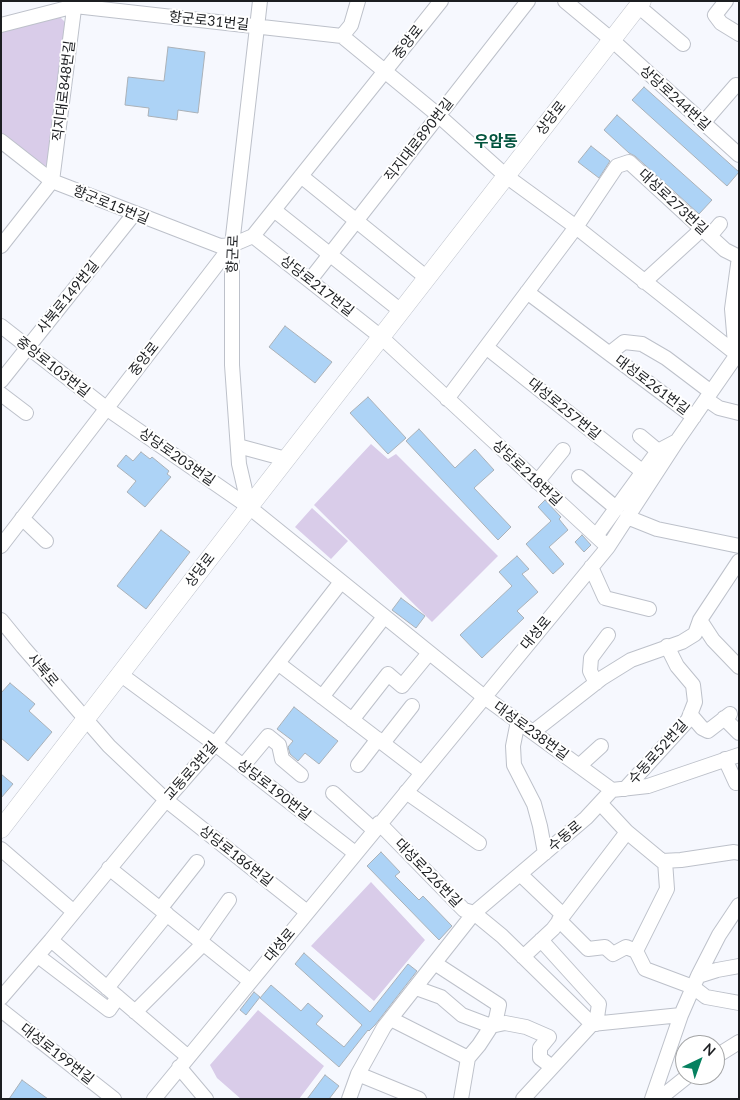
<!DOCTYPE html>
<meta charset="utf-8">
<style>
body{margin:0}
#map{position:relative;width:740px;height:1100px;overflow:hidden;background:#f6f8fe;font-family:Lato,sans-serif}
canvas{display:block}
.frame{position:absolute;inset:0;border:2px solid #1c1e21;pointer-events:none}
.north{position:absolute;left:675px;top:1035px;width:50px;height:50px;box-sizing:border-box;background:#fff;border:1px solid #a4a5a6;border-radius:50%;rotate:42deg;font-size:14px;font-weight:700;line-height:20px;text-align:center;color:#1c1e21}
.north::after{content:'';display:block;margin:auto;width:18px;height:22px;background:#068160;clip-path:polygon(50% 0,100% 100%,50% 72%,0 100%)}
</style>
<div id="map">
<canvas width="740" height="1100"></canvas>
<div class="frame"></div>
<div class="north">N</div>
</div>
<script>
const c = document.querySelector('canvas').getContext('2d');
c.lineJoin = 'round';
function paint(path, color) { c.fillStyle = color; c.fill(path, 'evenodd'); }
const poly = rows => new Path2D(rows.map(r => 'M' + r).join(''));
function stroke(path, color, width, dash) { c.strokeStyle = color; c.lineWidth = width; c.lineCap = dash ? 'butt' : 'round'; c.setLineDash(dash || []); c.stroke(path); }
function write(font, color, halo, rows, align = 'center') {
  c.font = font + ' Lato,"Noto Sans KR",sans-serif'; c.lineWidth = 4; c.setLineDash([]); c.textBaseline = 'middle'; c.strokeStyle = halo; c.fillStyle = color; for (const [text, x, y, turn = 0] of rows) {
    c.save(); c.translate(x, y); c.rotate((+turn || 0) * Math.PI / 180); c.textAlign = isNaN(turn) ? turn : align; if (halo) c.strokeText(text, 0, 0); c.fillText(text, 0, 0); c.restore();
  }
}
const green = poly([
 [59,16,65,22,52,159,44,169,1,135,1,29],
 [371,444,388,459,396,454,498,556,432,622,314,505],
 [312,508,348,541,331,559,295,527],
 [371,882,425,940,374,1001,311,946],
 [258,1010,324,1066,299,1099,241,1099,217,1078,210,1065]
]);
const building = poly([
 [168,47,205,52,198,113,178,110,177,120,148,116,149,108,125,105,128,77,164,81,168,47],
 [644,87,739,172,727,186,632,100,644,87],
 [617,115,712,200,699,214,635,156,629,153,604,130,617,115],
 [591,146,610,161,599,178,578,162,591,146],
 [285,326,332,362,315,383,269,347,285,326],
 [368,397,406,438,388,454,350,413,368,397],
 [419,429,455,468,475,449,494,470,474,488,511,527,498,540,406,441,419,429],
 [141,452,150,459,152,457,169,471,167,474,171,477,145,507,127,492,136,481,117,466,126,455,133,461,141,452],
 [545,500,561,517,559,519,568,530,549,547,564,564,553,574,526,544,551,521,538,507,545,500],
 [161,530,190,552,146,609,117,586,161,530],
 [582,535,591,545,584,552,575,542,582,535],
 [517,556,529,569,522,574,538,592,517,611,524,618,482,658,460,635,512,586,499,572,517,556],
 [401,598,425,616,416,628,392,610,401,598],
 [10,683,35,704,29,711,52,732,28,761,1,738,1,693,10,683],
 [294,707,338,741,319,764,305,753,298,761,290,754,288,747,293,741,277,729,294,707],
 [1,774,13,784,1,798,1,774],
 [381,852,400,872,395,876,419,900,423,896,452,926,439,940,367,866,381,852],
 [304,953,370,1012,408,964,417,971,375,1025,369,1031,368,1030,339,1067,260,998,271,985,301,1011,308,1003,323,1016,316,1024,344,1047,362,1025,295,964,304,953],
 [254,992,260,997,246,1015,240,1010,254,992],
 [325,1075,339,1086,329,1099,307,1099,325,1075],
 [22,1080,48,1099,9,1099,22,1080]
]);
const minor = poly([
 [565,1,612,40,739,155],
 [726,1,715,15,721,23,739,34],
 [638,6,683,44],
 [1,25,75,6,342,36,438,115,506,176,576,227,739,356],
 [342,36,351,25,358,1],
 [703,123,736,85],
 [1,141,52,181,220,246,232,245],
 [301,176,427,278],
 [274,210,401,311],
 [253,236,381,337,608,547],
 [710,236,720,224],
 [1,246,52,181,75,1],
 [310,280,528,1],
 [644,282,702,229],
 [527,292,694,417],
 [1,326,106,408,249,507,483,696,612,790],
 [486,347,643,472],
 [610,353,624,342,642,344,666,358,711,392],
 [1,381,134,214],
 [1,394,26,413],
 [447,399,576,227,617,166,629,162,725,250,739,257],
 [706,399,719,408,739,413],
 [640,436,658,451],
 [238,446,286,459],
 [579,477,616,508],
 [537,482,563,450],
 [249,507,239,464,232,365,232,245,260,1],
 [627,517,657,529,739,546],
 [22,518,46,541],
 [596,536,658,451,677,441],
 [1,546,232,245,253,236,441,1],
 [591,567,605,598,649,609],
 [1,620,23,647,109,746,166,800,307,912],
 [700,620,713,640,739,667],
 [279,664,422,773],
 [120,674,215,744,355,853],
 [596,683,590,671,591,658,608,635],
 [322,697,384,617],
 [690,714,702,728,708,731,730,714],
 [724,718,739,733],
 [352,720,388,674,402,686,429,653],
 [518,721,513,746,514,765,534,804,540,826,545,853],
 [533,732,602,678,631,660,682,642,695,634,700,620,739,561],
 [383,743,412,706],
 [725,759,736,783,739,782],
 [358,765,378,739],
 [243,766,268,736,279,745,282,759,301,775],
 [579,766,601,746],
 [625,789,688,720,695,702,693,685,677,666,667,646],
 [406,792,479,843],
 [333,793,374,830],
 [600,803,627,832,662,861,681,860,734,852,739,853],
 [379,823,464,910,474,913,502,936,592,1024,681,1015],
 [1,849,74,912],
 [109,868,250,981],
 [520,874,563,915],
 [160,909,197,862],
 [559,920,588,949,605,947,613,954,626,947,636,951,645,969,693,987,706,997,739,1003],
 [51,940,187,1056],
 [541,940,599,1004,596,1024],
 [200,941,229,900],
 [636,951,667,889,665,861],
 [38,956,109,1010,118,997],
 [523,957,553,929,627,832],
 [436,964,499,1005,496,1019,479,1045,468,1058,461,1099],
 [698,976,717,970,739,966],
 [107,988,167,914],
 [416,988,441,997,462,1015,491,1026,505,1023,526,1027,549,1037,540,1048,540,1058,552,1067],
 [1,998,51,940,166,800,215,744,341,582],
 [1,1010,114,1099],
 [135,1012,203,944],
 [391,1019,468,1058],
 [715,1057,739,1042],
 [179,1067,206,1099],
 [358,1074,419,1099],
 [154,1099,608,547,677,441,736,356,732,309,739,257],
 [349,1099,358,1074,384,1027,474,913,586,818,612,790,648,786,739,755],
 [523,1099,592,1024],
 [652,1099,681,1015,698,976,719,935,739,905],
 [659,1099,689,1075]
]);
const major = poly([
 [1,829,249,507,642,1]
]);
const streetNames = [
 ["향군로31번길",209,21,6],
 ["중앙로",408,42,-52],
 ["직지대로848번길",64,91,-83],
 ["상당로244번길",675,98,42],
 ["상당로",551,118,-52],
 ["직지대로890번길",419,140,-52],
 ["대성로273번길",673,202,43],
 ["향군로15번길",111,205,22],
 ["향군로",233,254,-88],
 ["상당로217번길",317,286,38],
 ["사북로149번길",68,297,-51],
 ["중앙로",144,359,-52],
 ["중앙로103번길",53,367,38],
 ["대성로261번길",652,385,37],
 ["대성로257번길",564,409,39],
 ["상당로203번길",177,457,35],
 ["상당로218번길",527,473,43],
 ["상당로",200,570,-52],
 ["대성로",536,633,-50],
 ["사북로",43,670,49],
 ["대성로238번길",531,731,36],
 ["수동로52번길",658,752,-48],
 ["교동로3번길",191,771,-49],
 ["상당로190번길",274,790,38],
 ["수동로",565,836,-40],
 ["상당로186번길",236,856,38],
 ["대성로226번길",428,873,46],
 ["대성로",280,945,-50],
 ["대성로199번길",57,1054,38]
];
const quarterNames = [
 ["우암동",496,142]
];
paint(green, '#d9cce9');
paint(building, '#add3f6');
stroke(building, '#aab1b8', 1);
stroke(minor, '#bdc1ca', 16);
stroke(major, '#bdc1ca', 19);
stroke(minor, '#fff', 14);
stroke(major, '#fff', 18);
write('14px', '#1c1e21', '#fff', streetNames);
write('bold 16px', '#03543e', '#fff', quarterNames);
</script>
